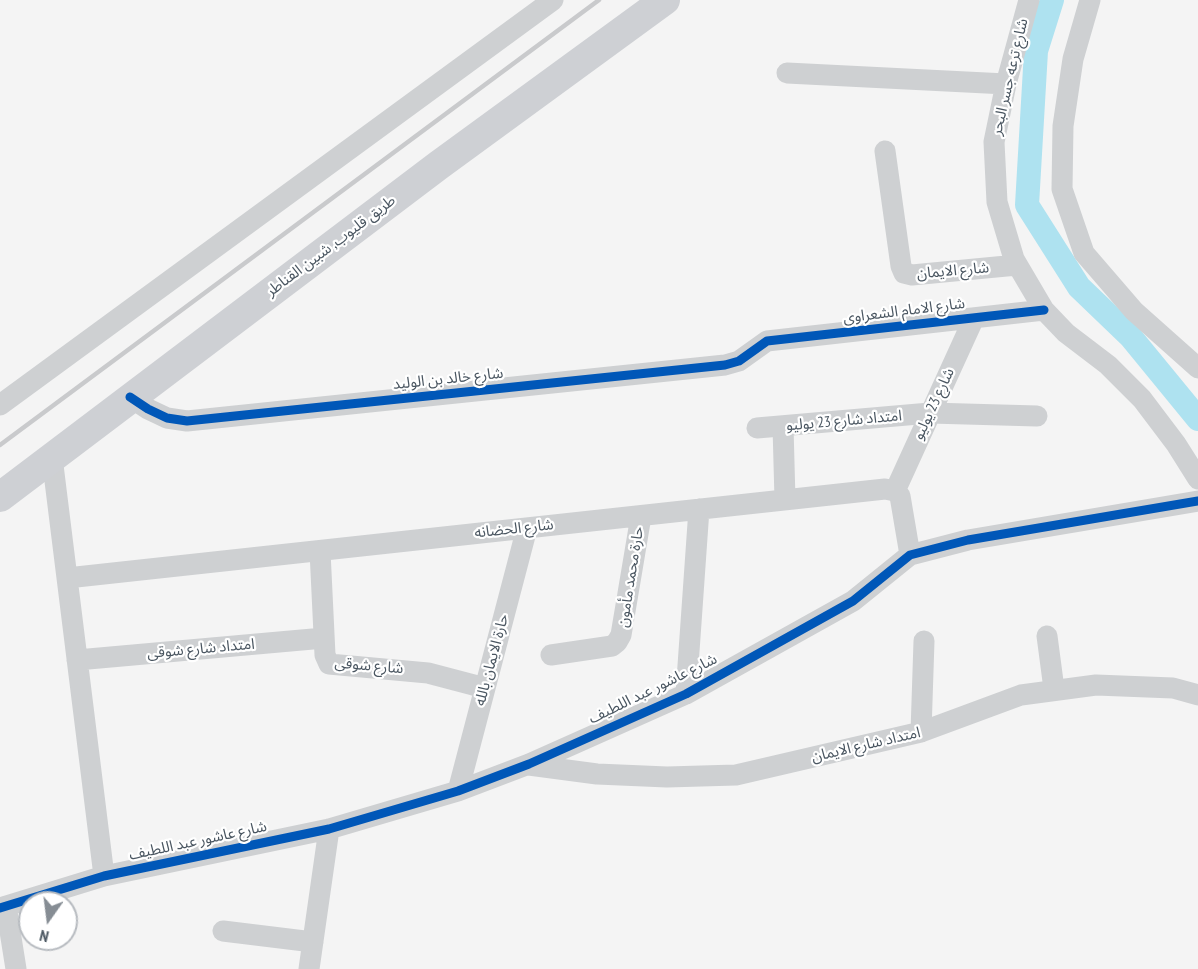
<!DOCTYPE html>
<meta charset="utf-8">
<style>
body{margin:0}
#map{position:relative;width:1198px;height:969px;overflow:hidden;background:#f4f4f4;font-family:"PT Sans Narrow",sans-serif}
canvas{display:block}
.north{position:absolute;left:18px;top:891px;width:60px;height:60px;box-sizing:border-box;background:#fff;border:2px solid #b7bbc0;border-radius:50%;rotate:194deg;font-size:16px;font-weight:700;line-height:24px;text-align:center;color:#4a5661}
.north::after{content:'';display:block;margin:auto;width:21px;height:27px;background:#868d94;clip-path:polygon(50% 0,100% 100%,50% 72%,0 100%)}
</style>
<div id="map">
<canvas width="1198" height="969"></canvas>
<div class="north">N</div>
</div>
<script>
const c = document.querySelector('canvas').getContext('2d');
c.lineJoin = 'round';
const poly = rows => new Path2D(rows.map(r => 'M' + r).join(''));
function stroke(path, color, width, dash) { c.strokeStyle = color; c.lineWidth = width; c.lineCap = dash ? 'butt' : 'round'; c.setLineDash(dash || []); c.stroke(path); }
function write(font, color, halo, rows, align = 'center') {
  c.font = font + ' "PT Sans Narrow","Noto Sans Arabic",sans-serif'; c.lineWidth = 4.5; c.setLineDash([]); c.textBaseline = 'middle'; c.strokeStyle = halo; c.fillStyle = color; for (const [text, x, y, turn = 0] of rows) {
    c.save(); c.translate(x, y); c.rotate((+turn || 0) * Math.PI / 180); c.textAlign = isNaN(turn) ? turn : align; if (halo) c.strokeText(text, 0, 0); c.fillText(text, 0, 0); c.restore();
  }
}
const canal = poly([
 [1052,0,1036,51,1027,205,1079,287,1130,336,1198,419]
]);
const minor = poly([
 [1029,0,1006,84,994,142,997,202,1014,259,1044,310,1066,333,1108,365,1142,399,1176,444,1198,479],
 [1090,0,1073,59,1063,126,1062,189,1084,253,1134,311,1198,368],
 [787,73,1006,84],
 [885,151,901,266,904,273,912,275,1017,265],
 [130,397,148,409,167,418,187,421,725,365,739,361,767,341,1044,310],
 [0,405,553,0],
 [783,426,785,500],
 [757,428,930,413,1037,416],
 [52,457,104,876],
 [895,491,974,318],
 [320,551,325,655,329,664,428,673,485,688],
 [67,578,885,489,895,491,900,496,910,555],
 [1047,636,1054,689],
 [551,655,612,646,617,642,621,635,641,516],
 [77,660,324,638],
 [686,694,699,509],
 [921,732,924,641],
 [529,765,597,774,667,777,736,775,921,732,1021,695,1096,685,1173,688,1198,695],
 [458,791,527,528],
 [6,906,16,969],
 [0,908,104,876,329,829,458,791,529,764,686,694,853,601,910,555,968,540,1198,501],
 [223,931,313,942],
 [309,969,329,829]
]);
const secondary = poly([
 [0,497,439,165,665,0]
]);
const rail = poly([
 [0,445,599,0]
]);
const cycleway = poly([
 [130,397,148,409,167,418,187,421,725,365,739,361,767,341,1044,310],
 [0,908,104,876,329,829,458,791,529,764,686,694,853,601,910,555,968,540,1198,501]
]);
const streetNames = [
 ["شارع ترعه جسر البحر",1010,77,-77],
 ["طريق قليوب, شبين القناطر",331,246,-37],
 ["شارع الايمان",953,271,-5],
 ["شارع الامام الشعراوى",904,311,-7],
 ["شارع خالد بن الوليد",448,379,-6],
 ["شارع 23 يوليو",934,404,-65],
 ["امتداد شارع 23 يوليو",844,421,-5],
 ["شارع الحضانه",514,529,-6],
 ["حارة محمد مأمون",631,577,-81],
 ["امتداد شارع شوقى",201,649,-5],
 ["حارة الايمان بالله",492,660,-75],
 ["شارع شوقى",369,666,5],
 ["شارع عاشور عبد اللطيف",653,689,-26],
 ["امتداد شارع الايمان",866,745,-13],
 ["شارع عاشور عبد اللطيف",198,841,-12]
];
stroke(canal, '#aee2f0', 24);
stroke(minor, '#ced0d2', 21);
stroke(secondary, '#ced0d4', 30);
stroke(rail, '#c9cacc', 4.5);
stroke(cycleway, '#0057b8', 9);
write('15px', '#4a5661', '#fff', streetNames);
</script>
